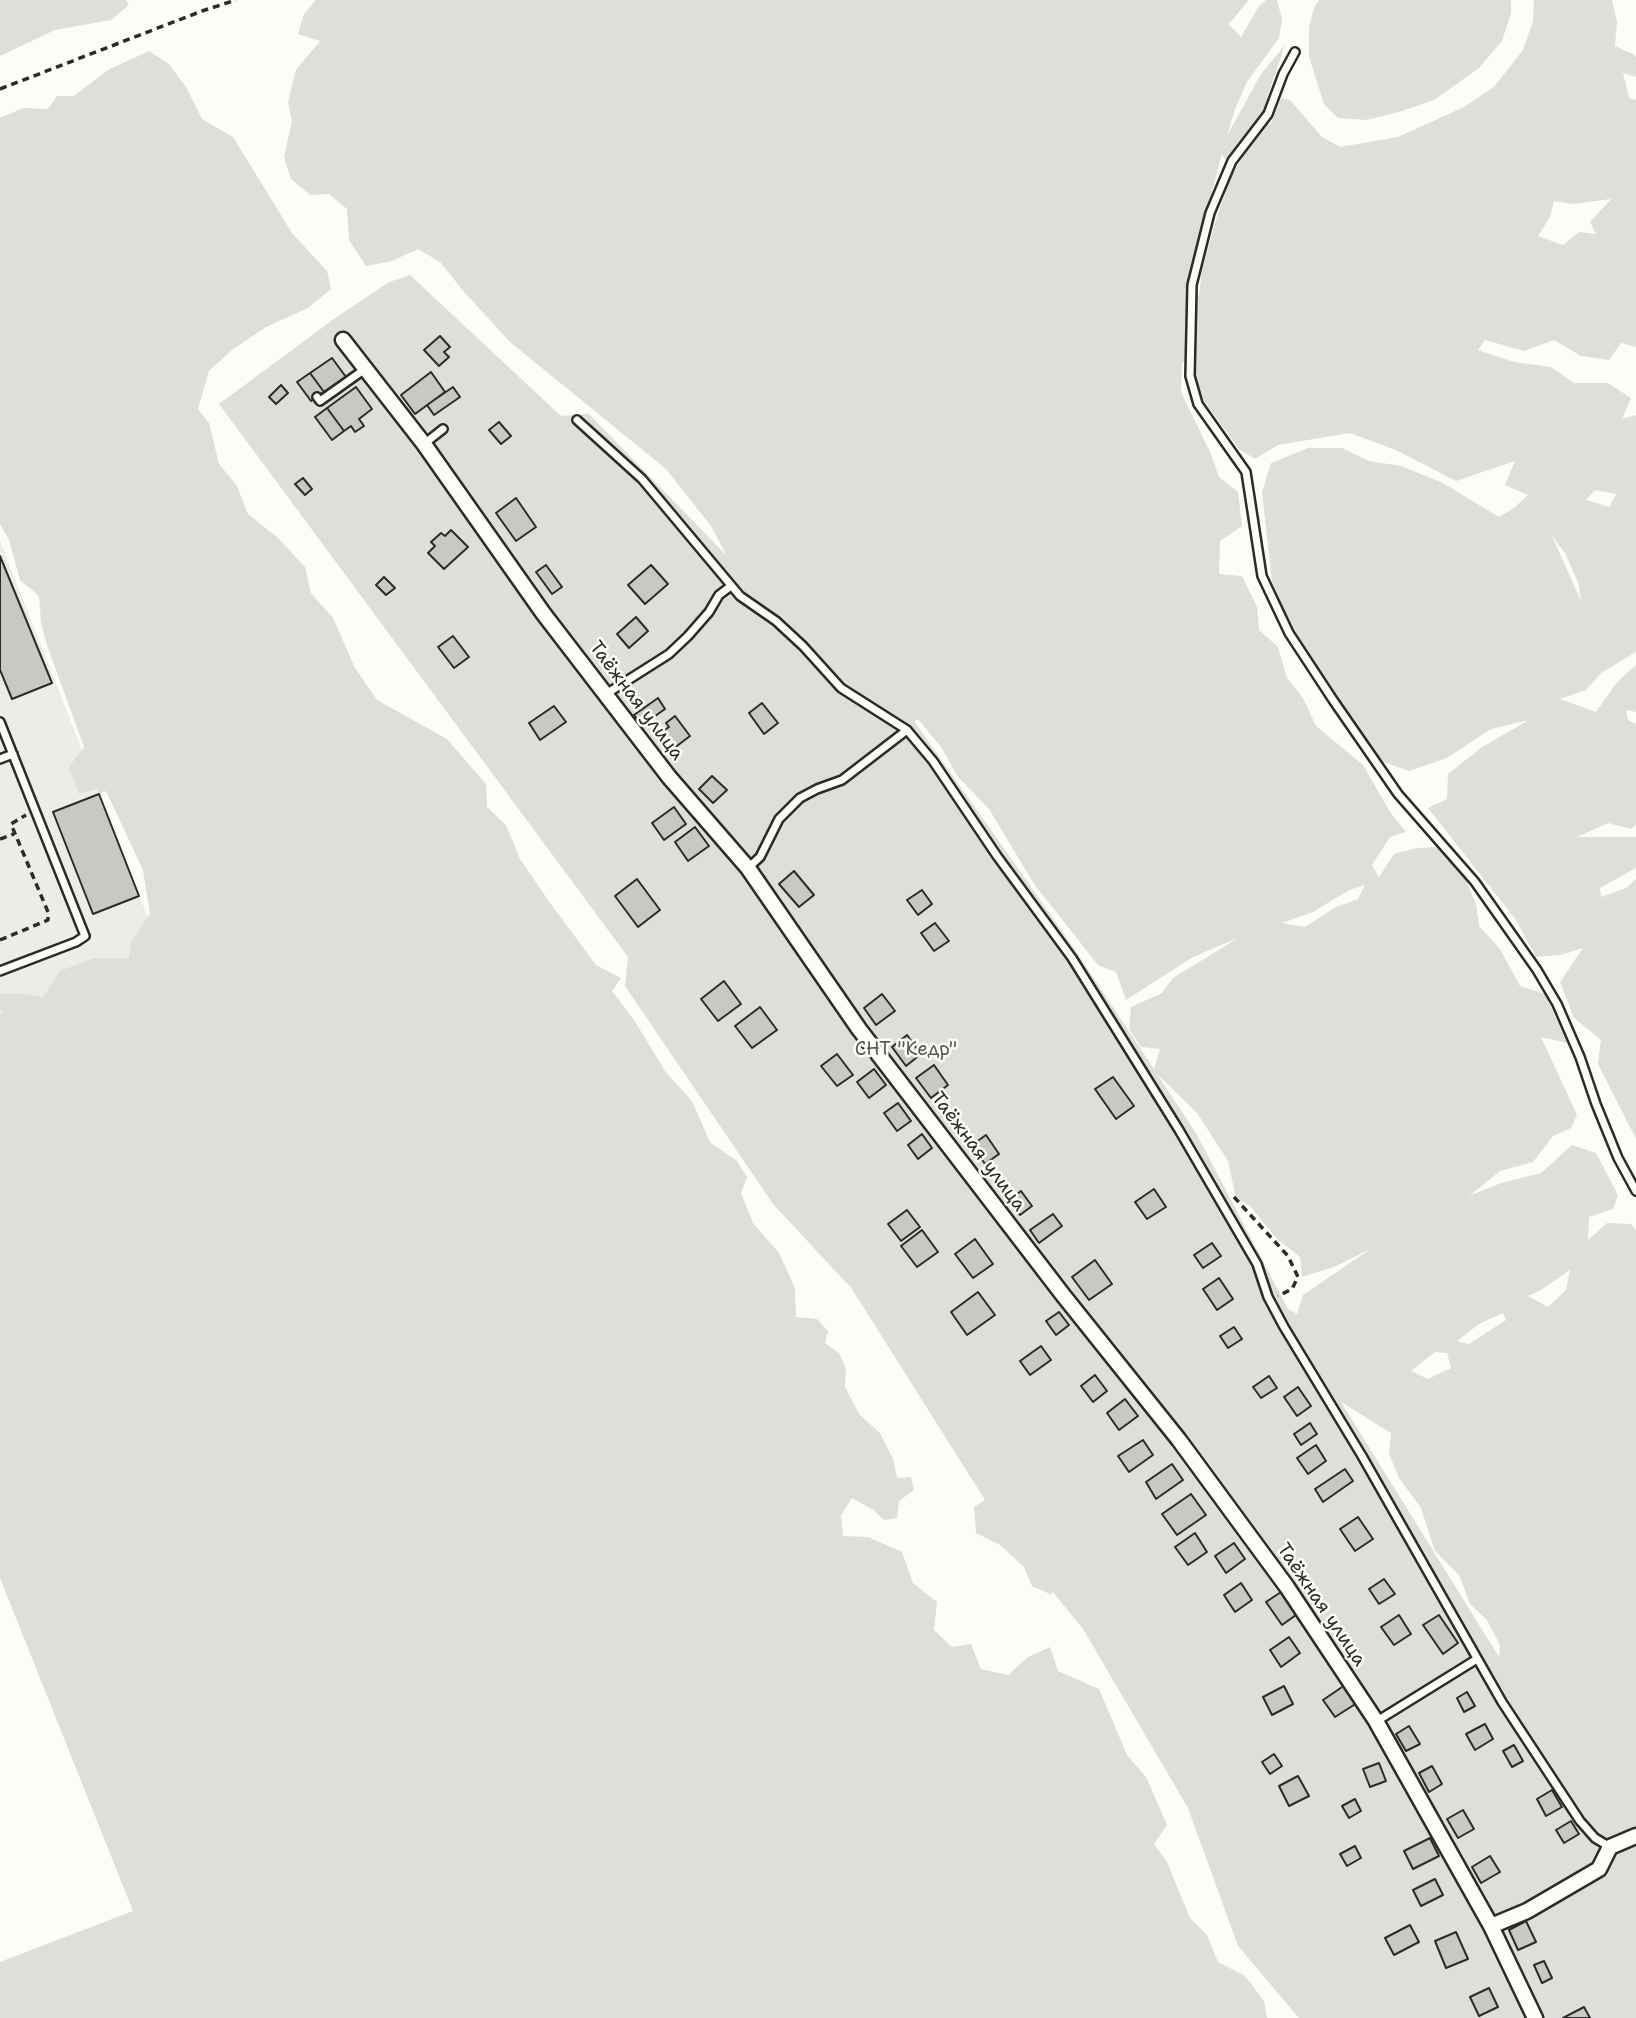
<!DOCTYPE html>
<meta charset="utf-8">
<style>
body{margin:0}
canvas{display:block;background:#fdfcf7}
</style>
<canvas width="1636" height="2018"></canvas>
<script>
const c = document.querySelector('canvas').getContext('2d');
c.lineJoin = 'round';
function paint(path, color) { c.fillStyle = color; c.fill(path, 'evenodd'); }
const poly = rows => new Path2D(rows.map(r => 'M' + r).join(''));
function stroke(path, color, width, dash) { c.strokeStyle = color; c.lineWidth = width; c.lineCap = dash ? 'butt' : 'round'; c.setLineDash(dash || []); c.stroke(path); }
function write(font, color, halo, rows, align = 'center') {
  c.font = font + ' "Shantell Sans",sans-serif'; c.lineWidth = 5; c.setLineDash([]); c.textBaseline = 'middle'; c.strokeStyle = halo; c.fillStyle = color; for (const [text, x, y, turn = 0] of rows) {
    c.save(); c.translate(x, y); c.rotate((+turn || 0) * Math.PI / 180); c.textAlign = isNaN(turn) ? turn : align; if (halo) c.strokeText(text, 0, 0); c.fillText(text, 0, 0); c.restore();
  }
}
const built = poly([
 [0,541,167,966,0,1033]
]);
const green = poly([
 [0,0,126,0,129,5,111,20,55,30,0,56],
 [316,0,1249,0,1229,24,1241,37,1259,6,1266,0,1277,0,1282,19,1279,38,1247,82,1235,109,1227,136,1261,74,1285,45,1266,101,1270,126,1281,98,1290,100,1322,137,1340,147,1398,137,1464,107,1494,87,1523,50,1533,21,1534,0,1612,0,1617,22,1615,46,1635,55,1636,58,1636,77,1623,73,1629,98,1636,100,1636,347,1621,343,1609,360,1581,356,1554,340,1524,351,1485,340,1478,350,1514,362,1551,367,1574,383,1608,383,1631,398,1622,419,1636,415,1636,652,1601,673,1586,690,1560,699,1596,712,1617,682,1636,665,1636,712,1626,710,1628,720,1636,724,1636,825,1631,829,1608,823,1577,837,1636,837,1636,868,1600,888,1601,897,1626,888,1636,879,1636,1139,1598,1064,1601,1040,1574,1018,1560,982,1583,948,1560,955,1536,957,1516,920,1428,808,1447,799,1448,774,1482,747,1529,720,1491,729,1447,758,1409,771,1381,761,1293,632,1272,582,1262,492,1271,463,1308,448,1342,448,1369,461,1401,466,1443,483,1499,517,1515,507,1528,495,1505,485,1515,461,1456,481,1398,451,1350,433,1278,445,1255,459,1239,449,1196,390,1191,356,1182,363,1181,392,1210,452,1219,477,1238,492,1242,526,1220,541,1219,574,1242,576,1257,607,1259,630,1278,647,1287,678,1303,698,1316,726,1363,765,1390,812,1406,832,1390,837,1372,865,1379,877,1394,854,1417,848,1437,847,1463,874,1476,904,1479,926,1500,949,1520,986,1545,994,1567,1043,1541,1037,1577,1115,1571,1128,1553,1136,1533,1162,1500,1171,1469,1196,1501,1183,1541,1173,1572,1145,1596,1153,1618,1195,1613,1209,1589,1217,1588,1240,1607,1223,1631,1224,1636,1230,1636,2018,1299,2018,1238,1946,1188,1808,1083,1629,1053,1592,1050,1594,1032,1586,1024,1567,1000,1545,976,1533,974,1507,985,1500,852,1289,773,1204,625,986,628,957,219,404,334,319,389,282,410,275,561,416,589,414,727,556,711,526,666,469,510,342,465,293,440,262,418,249,392,261,366,266,349,240,347,209,329,194,310,195,291,179,284,157,292,121,288,102,296,70,320,41,298,34,304,14],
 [1247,150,1232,175,1217,216,1202,271,1199,297,1188,281,1222,154,1227,162],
 [1611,199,1590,222,1596,234,1579,232,1563,245,1538,236,1550,217,1554,201,1573,204],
 [1595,490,1616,494,1609,507,1586,500],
 [1552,536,1565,553,1579,585,1581,601],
 [918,719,941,747,958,777,989,809,1034,884,1098,965,1116,972,1126,1000,1193,957,1238,938,1173,978,1162,993,1131,1007,1129,1029,1141,1047,1160,1049,1154,1069,1067,938,914,721],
 [1365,885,1358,899,1336,907,1305,927,1282,923,1313,912,1349,890],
 [1157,1074,1197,1113,1228,1161,1236,1198,1250,1206,1277,1239,1300,1257,1302,1277,1334,1267,1372,1248,1303,1295,1297,1314,1288,1309,1196,1133],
 [1570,1270,1566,1290,1548,1307,1528,1296,1541,1290],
 [1503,1313,1506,1320,1469,1344,1457,1341,1479,1324],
 [1435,1352,1447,1353,1451,1368,1428,1379,1411,1371],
 [1341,1402,1391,1433,1389,1454,1399,1478,1421,1508,1435,1551,1459,1575,1470,1604,1487,1620,1500,1645,1499,1657],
 [1319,0,1511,0,1511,13,1502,41,1479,68,1434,100,1402,111,1366,120,1338,118,1324,104,1309,57,1309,27,1314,8],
 [149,51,169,64,186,87,202,119,233,137,292,233,327,271,331,289,308,308,266,327,232,350,209,371,198,409,209,423,219,464,237,486,248,514,278,538,305,567,311,593,333,618,355,668,377,700,447,739,486,784,487,807,506,825,520,859,548,900,596,965,621,978,612,991,634,1020,665,1071,692,1101,710,1142,737,1161,747,1177,741,1193,753,1223,779,1253,795,1288,796,1317,817,1319,828,1331,825,1343,839,1353,846,1369,845,1387,859,1414,880,1433,893,1459,897,1478,911,1477,914,1490,899,1501,897,1518,884,1520,872,1509,852,1498,841,1515,843,1536,868,1537,902,1552,913,1583,937,1602,934,1630,952,1647,971,1644,981,1669,1008,1675,1028,1657,1050,1647,1058,1671,1099,1689,1127,1755,1146,1777,1167,1825,1154,1844,1167,1862,1190,1918,1207,1935,1218,1962,1245,1976,1264,2001,1267,2018,0,2018,0,1962,133,1911,0,1578,0,1014,4,1010,0,1010,0,994,19,993,43,997,60,971,94,958,129,958,132,940,150,914,143,870,106,791,99,794,97,789,79,794,69,767,84,747,47,645,41,623,39,596,20,580,9,540,0,524,0,118,23,108,48,109,57,96,74,96,108,70]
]);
const building = poly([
 [440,336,450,347,444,352,449,357,439,366,424,350,440,336],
 [332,358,346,377,324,392,310,373,332,358],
 [431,372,445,392,415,414,401,395,431,372],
 [310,373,324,392,311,401,297,382,310,373],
 [281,385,288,393,276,404,269,397,281,385],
 [356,387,372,409,359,419,364,426,355,432,351,426,344,431,327,408,356,387],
 [453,387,460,397,434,415,427,405,453,387],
 [327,408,344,431,332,440,315,417,327,408],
 [499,422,511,436,501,444,489,430,499,422],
 [303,478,312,489,305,495,295,484,303,478],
 [516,498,536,527,516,541,496,513,516,498],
 [451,530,468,547,444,569,428,553,435,546,431,542,441,533,445,536,451,530],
 [0,556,52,683,12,699,0,670,0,556],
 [546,565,562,587,552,594,536,572,546,565],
 [651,565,668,584,645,604,628,585,651,565],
 [384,577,395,588,386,595,376,585,384,577],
 [636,617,648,631,629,648,617,634,636,617],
 [453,636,469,657,454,668,438,647,453,636],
 [658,698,665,709,641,726,634,715,658,698],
 [762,703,778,723,764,734,749,713,762,703],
 [554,706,566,722,540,740,529,723,554,706],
 [675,716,690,736,673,749,660,733,669,727,666,723,675,716],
 [712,776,727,790,713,803,699,789,712,776],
 [99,794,139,896,93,914,53,812,99,794],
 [674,807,686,824,664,840,652,823,674,807],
 [695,827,709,846,688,861,675,842,695,827],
 [794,871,814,895,799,907,779,884,794,871],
 [637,879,660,910,638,927,615,896,637,879],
 [922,890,932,904,918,915,907,900,922,890],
 [935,923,949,941,934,951,921,933,935,923],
 [724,981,741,1004,718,1021,701,999,724,981],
 [882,994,895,1011,876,1025,864,1008,882,994],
 [760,1007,777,1030,752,1048,735,1026,760,1007],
 [907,1035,921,1054,906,1066,892,1047,907,1035],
 [837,1054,853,1075,837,1086,821,1066,837,1054],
 [934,1065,948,1085,931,1098,916,1078,934,1065],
 [874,1069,886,1085,869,1098,857,1082,874,1069],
 [1113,1077,1134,1106,1116,1119,1095,1089,1113,1077],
 [898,1103,911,1121,897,1131,884,1113,898,1103],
 [922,1134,932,1148,918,1159,908,1145,922,1134],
 [986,1135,999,1154,985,1164,972,1145,986,1135],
 [1154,1189,1166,1207,1147,1219,1135,1202,1154,1189],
 [1021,1191,1032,1206,1020,1215,1009,1200,1021,1191],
 [907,1210,920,1227,901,1241,888,1224,907,1210],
 [1053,1214,1062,1226,1039,1243,1030,1230,1053,1214],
 [922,1230,938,1252,917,1267,901,1246,922,1230],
 [975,1239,993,1264,973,1278,955,1254,975,1239],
 [1212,1243,1221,1256,1203,1268,1194,1255,1212,1243],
 [1095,1260,1112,1284,1089,1300,1072,1277,1095,1260],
 [1219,1278,1233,1299,1217,1310,1203,1289,1219,1278],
 [978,1292,995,1315,967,1335,951,1312,978,1292],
 [1059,1312,1069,1325,1056,1335,1046,1321,1059,1312],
 [1234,1327,1242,1339,1228,1348,1220,1336,1234,1327],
 [1041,1346,1051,1360,1030,1375,1020,1361,1041,1346],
 [1095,1375,1107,1391,1093,1402,1081,1386,1095,1375],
 [1269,1376,1277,1388,1261,1398,1253,1387,1269,1376],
 [1298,1387,1311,1406,1297,1416,1284,1397,1298,1387],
 [1125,1399,1138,1416,1119,1430,1107,1413,1125,1399],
 [1310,1423,1317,1434,1301,1445,1294,1434,1310,1423],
 [1143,1440,1153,1455,1129,1472,1118,1456,1143,1440],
 [1316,1445,1326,1461,1308,1474,1297,1458,1316,1445],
 [1172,1464,1183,1480,1156,1499,1146,1482,1172,1464],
 [1345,1469,1353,1481,1323,1502,1315,1489,1345,1469],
 [1191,1494,1206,1515,1177,1535,1162,1514,1191,1494],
 [1358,1517,1373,1539,1355,1551,1340,1529,1358,1517],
 [1195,1533,1207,1552,1188,1565,1175,1547,1195,1533],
 [1234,1543,1245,1559,1226,1573,1215,1556,1234,1543],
 [1384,1579,1395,1594,1379,1604,1369,1589,1384,1579],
 [1241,1583,1252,1600,1235,1612,1224,1595,1241,1583],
 [1281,1592,1296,1615,1282,1625,1266,1602,1281,1592],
 [1399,1615,1411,1634,1394,1645,1381,1627,1399,1615],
 [1439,1615,1458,1643,1443,1654,1423,1625,1439,1615],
 [1289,1637,1300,1653,1281,1667,1270,1650,1289,1637],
 [1345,1685,1357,1703,1335,1717,1323,1700,1345,1685],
 [1284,1686,1293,1704,1272,1715,1263,1697,1284,1686],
 [1467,1692,1475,1706,1464,1712,1457,1698,1467,1692],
 [1485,1724,1493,1739,1475,1750,1466,1734,1485,1724],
 [1409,1726,1420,1744,1406,1751,1396,1734,1409,1726],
 [1514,1745,1523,1761,1512,1767,1503,1751,1514,1745],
 [1274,1754,1282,1766,1270,1774,1262,1762,1274,1754],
 [1379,1763,1386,1781,1370,1787,1363,1769,1379,1763],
 [1432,1766,1442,1784,1429,1792,1419,1773,1432,1766],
 [1298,1776,1309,1796,1289,1806,1279,1786,1298,1776],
 [1552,1790,1562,1807,1546,1816,1537,1799,1552,1790],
 [1355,1799,1361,1811,1349,1818,1342,1806,1355,1799],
 [1463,1810,1474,1829,1458,1838,1447,1819,1463,1810],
 [1571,1821,1579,1834,1564,1843,1556,1830,1571,1821],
 [1430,1838,1439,1856,1413,1869,1404,1851,1430,1838],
 [1355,1846,1361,1858,1347,1866,1340,1854,1355,1846],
 [1490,1856,1500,1872,1481,1883,1472,1867,1490,1856],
 [1435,1879,1443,1895,1421,1906,1413,1890,1435,1879],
 [1526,1921,1536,1942,1518,1950,1509,1930,1526,1921],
 [1410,1925,1419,1942,1394,1955,1385,1938,1410,1925],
 [1456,1932,1468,1959,1446,1968,1435,1941,1456,1932],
 [1544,1961,1552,1978,1542,1983,1534,1965,1544,1961],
 [1489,1988,1498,2007,1479,2016,1470,1997,1489,1988],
 [1584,2007,1590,2018,1563,2018,1584,2007]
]);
const path = poly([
 [0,89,202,11,236,0],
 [0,839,14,834],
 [0,940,48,920,48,912,11,824,26,815],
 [1234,1197,1288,1256,1298,1277,1292,1289,1278,1296]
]);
const service = poly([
 [1295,52,1283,74,1268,114,1232,161,1210,213,1192,285,1190,376,1198,404,1246,472,1262,576,1289,633,1333,700,1398,794,1475,882,1537,970,1557,1004,1580,1057,1596,1104,1618,1158,1636,1191],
 [317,397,320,401,365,369],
 [577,420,642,479,740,596,776,621,803,646,841,688,907,730,933,761,997,856,1072,958,1179,1130,1257,1264,1268,1297,1284,1327,1362,1456,1502,1702,1580,1821,1595,1838,1610,1847],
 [424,444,443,429],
 [606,694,669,654,688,636,709,612,719,595,731,586],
 [0,722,85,936,76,942,0,971],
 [0,759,13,754],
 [748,868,760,857,779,819,800,798,817,789,842,780,907,730],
 [1377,1721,1477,1659]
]);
const minor = poly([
 [343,340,424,444,543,613,669,777,748,868,859,1029,1063,1295,1179,1440,1287,1587,1376,1721,1491,1926,1535,2018],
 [1491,1926,1527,1911,1599,1869,1610,1847,1636,1836]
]);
const streetNames = [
 ["Таёжная улица",636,701,53],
 ["Таёжная улица",978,1152,53],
 ["Таёжная улица",1321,1605,56]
];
const parkNames = [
 ["СНТ \"Кедр\"",906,1050]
];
paint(built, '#edece8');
paint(green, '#dfdeda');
paint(building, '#c9c8c4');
stroke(building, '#2b2b2b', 2);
stroke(service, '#2b2b2b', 12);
stroke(minor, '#2b2b2b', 19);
stroke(path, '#2b2b2b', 3.5, [7, 5]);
stroke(service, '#fdfcf7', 7);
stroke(minor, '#fdfcf7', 14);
write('19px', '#2b2b2b', '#fdfcf7', streetNames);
write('19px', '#585857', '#fdfcf7', parkNames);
</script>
